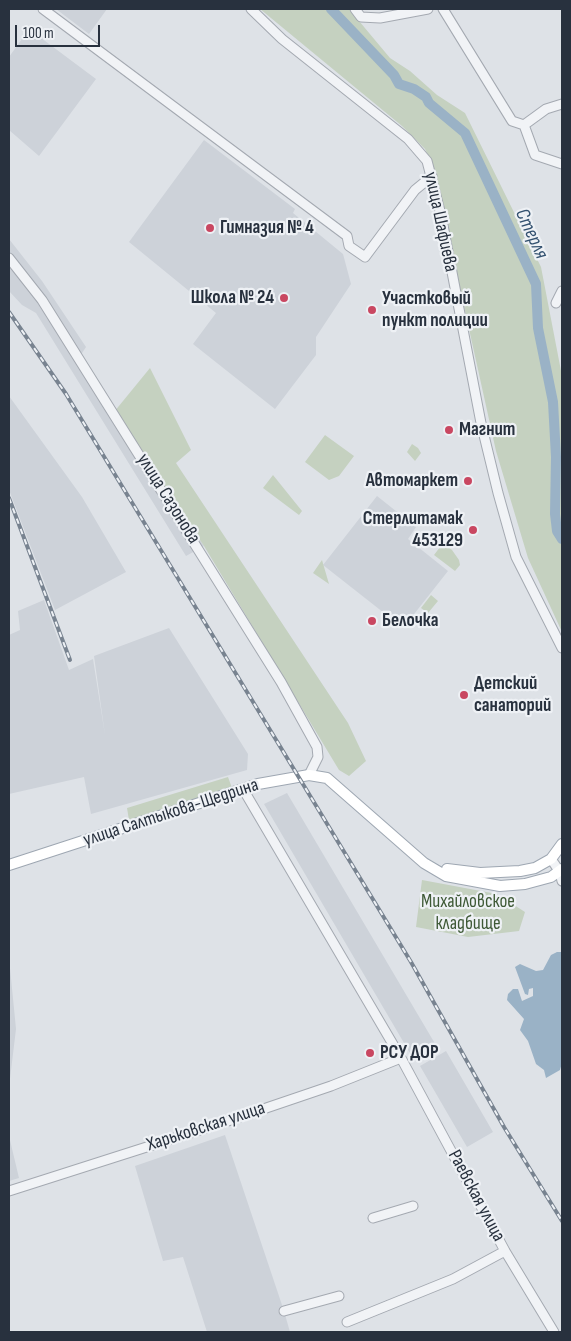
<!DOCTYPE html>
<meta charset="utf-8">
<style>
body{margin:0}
#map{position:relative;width:571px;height:1341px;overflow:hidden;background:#dee2e7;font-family:"Sofia Sans Condensed",sans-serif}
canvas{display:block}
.frame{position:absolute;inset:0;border:10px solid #28313e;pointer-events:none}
.scale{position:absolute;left:15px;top:25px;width:85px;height:22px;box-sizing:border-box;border:2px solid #28313e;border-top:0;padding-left:6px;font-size:15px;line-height:18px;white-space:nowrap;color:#28313e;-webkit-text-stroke:4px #eef1f5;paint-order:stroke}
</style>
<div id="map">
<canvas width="571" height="1341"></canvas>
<div class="frame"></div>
<div class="scale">100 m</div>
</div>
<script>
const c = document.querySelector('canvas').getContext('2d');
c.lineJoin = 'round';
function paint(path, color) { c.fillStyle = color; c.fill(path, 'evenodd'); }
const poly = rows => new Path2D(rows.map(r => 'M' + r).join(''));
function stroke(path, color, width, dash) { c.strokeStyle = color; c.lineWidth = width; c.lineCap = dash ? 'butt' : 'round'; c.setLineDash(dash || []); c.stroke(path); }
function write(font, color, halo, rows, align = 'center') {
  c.font = font + ' "Sofia Sans Condensed",sans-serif'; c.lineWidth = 4.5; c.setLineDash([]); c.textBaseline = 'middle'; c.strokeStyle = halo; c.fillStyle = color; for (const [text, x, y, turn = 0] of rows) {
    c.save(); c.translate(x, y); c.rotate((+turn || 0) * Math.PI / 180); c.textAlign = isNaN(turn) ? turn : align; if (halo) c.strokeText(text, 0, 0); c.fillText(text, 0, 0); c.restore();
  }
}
const built = poly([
 [56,9,107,9,89,34],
 [29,29,96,79,39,156,9,130,9,57],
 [204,140,295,209,293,213,343,254,351,284,316,337,316,355,275,409,193,344,216,313,129,242],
 [9,239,42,281,86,347,80,356,204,546,186,556,36,313,22,305,9,291],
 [9,396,82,497,126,572,55,610,9,490],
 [377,496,416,527,408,539,448,571,407,623,397,615,393,620,323,565],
 [44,600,69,670,93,659,105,735,94,656,169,628,248,754,247,770,91,814,84,777,9,794,9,635,20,630,18,611],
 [287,793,437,1047,414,1060,264,804],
 [9,958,16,1029,9,1087],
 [446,1051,493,1132,467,1147,420,1066],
 [225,1135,284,1311,290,1332,207,1332,183,1257,163,1261,135,1166],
 [9,1136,19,1178,9,1181,9,1135]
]);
const green = poly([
 [260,9,349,9,390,58,410,71,437,95,465,113,541,267,562,376,562,632,528,558,496,451,433,166,425,149,402,126],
 [150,368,191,450,176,463,348,723,366,761,349,776,339,770,204,546,114,412],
 [325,435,354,456,339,476,329,480,305,462],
 [412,444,418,448,421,453,415,461,407,452],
 [273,475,302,511,299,515,263,488],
 [443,543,452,550,459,560,460,565,455,571,434,555],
 [322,560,329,584,313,573],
 [431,595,438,601,428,613,421,608],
 [228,777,232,788,129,820,127,808],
 [422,880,497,894,525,912,519,931,468,937,416,927]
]);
const water = poly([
 [557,952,562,952,562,1063,560,1070,546,1078,544,1070,536,1064,528,1041,520,1030,524,1019,507,1000,508,994,513,989,518,989,522,1001,533,996,533,988,529,989,528,995,525,994,515,967,520,964,536,971,543,970,551,955]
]);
const river = poly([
 [331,9,394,75,399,84,414,89,426,97,429,103,465,133,536,284,538,328,553,402,556,457,555,514,557,531,562,539]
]);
const minor = poly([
 [43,9,347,236,349,246,365,257,415,190,432,176],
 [251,9,282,39,408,139,427,161,441,215,481,423,498,493,516,557,562,648],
 [355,9,361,17,380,18,428,9],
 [443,9,512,121,524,125],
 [524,125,535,155,562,164],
 [524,125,546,109,562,104],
 [9,258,42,300,281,682,317,747,318,757,309,775],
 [556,303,562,291],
 [243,789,401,1058,505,1251,554,1332],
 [551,859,560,872,562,881],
 [9,1191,225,1122,331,1086,401,1058],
 [373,1218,413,1206],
 [284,1311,339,1296],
 [347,1322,453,1279,505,1251]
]);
const major = poly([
 [9,865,258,784,309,775,327,778,424,863,446,876,500,886,525,884,551,877,562,869],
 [447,869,480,873,520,871,535,868,551,859,562,844]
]);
const rail = poly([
 [9,312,66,394,411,962,504,1127,562,1221],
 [9,498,70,660]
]);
const markers = [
 [210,228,5,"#c94761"],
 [284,298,5,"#c94761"],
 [372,310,5,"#c94761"],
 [449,430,5,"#c94761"],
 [468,481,5,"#c94761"],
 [473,530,5,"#c94761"],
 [372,621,5,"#c94761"],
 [464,695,5,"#c94761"],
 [370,1053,5,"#c94761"]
];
const streetNames = [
 ["улица Шафиева",440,222,78],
 ["улица Сазонова",168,499,58],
 ["улица Салтыкова-Щедрина",171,813,-18],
 ["Харьковская улица",206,1127,-18],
 ["Раевская улица",476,1196,62]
];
const poiNames = [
 ["Гимназия № 4",220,228],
 ["Школа № 24",274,298,"right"],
 ["Участковый",382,299],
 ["пункт полиции",382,321],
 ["Магнит",459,430],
 ["Автомаркет",458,481,"right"],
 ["Стерлитамак",463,519,"right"],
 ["453129",463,541,"right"],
 ["Белочка",382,621],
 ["Детский",474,684],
 ["санаторий",474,706],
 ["РСУ ДОР",380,1053]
];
const parkNames = [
 ["Михайловское",468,902],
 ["кладбище",468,924]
];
const waterNames = [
 ["Стерля",531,234,65]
];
paint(built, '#cdd2d9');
paint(green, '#c5d1c0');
paint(water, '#9ab2c6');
stroke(river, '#9ab2c6', 10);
stroke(minor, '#a4a9b1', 11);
stroke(major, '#9ea7b2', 12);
stroke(minor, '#f1f3f6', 9);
stroke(major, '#fff', 10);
stroke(rail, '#788390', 4);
stroke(rail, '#eef1f5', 2, [5.5]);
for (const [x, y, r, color] of markers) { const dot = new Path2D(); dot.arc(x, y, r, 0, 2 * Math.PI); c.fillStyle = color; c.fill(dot); stroke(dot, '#eef1f5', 2); }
write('19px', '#28313e', '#eef1f5', streetNames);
write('bold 19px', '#28313e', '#eef1f5', poiNames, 'left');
write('19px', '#3e5936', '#eef1f5', parkNames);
write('italic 20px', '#345270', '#eef1f5', waterNames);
</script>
